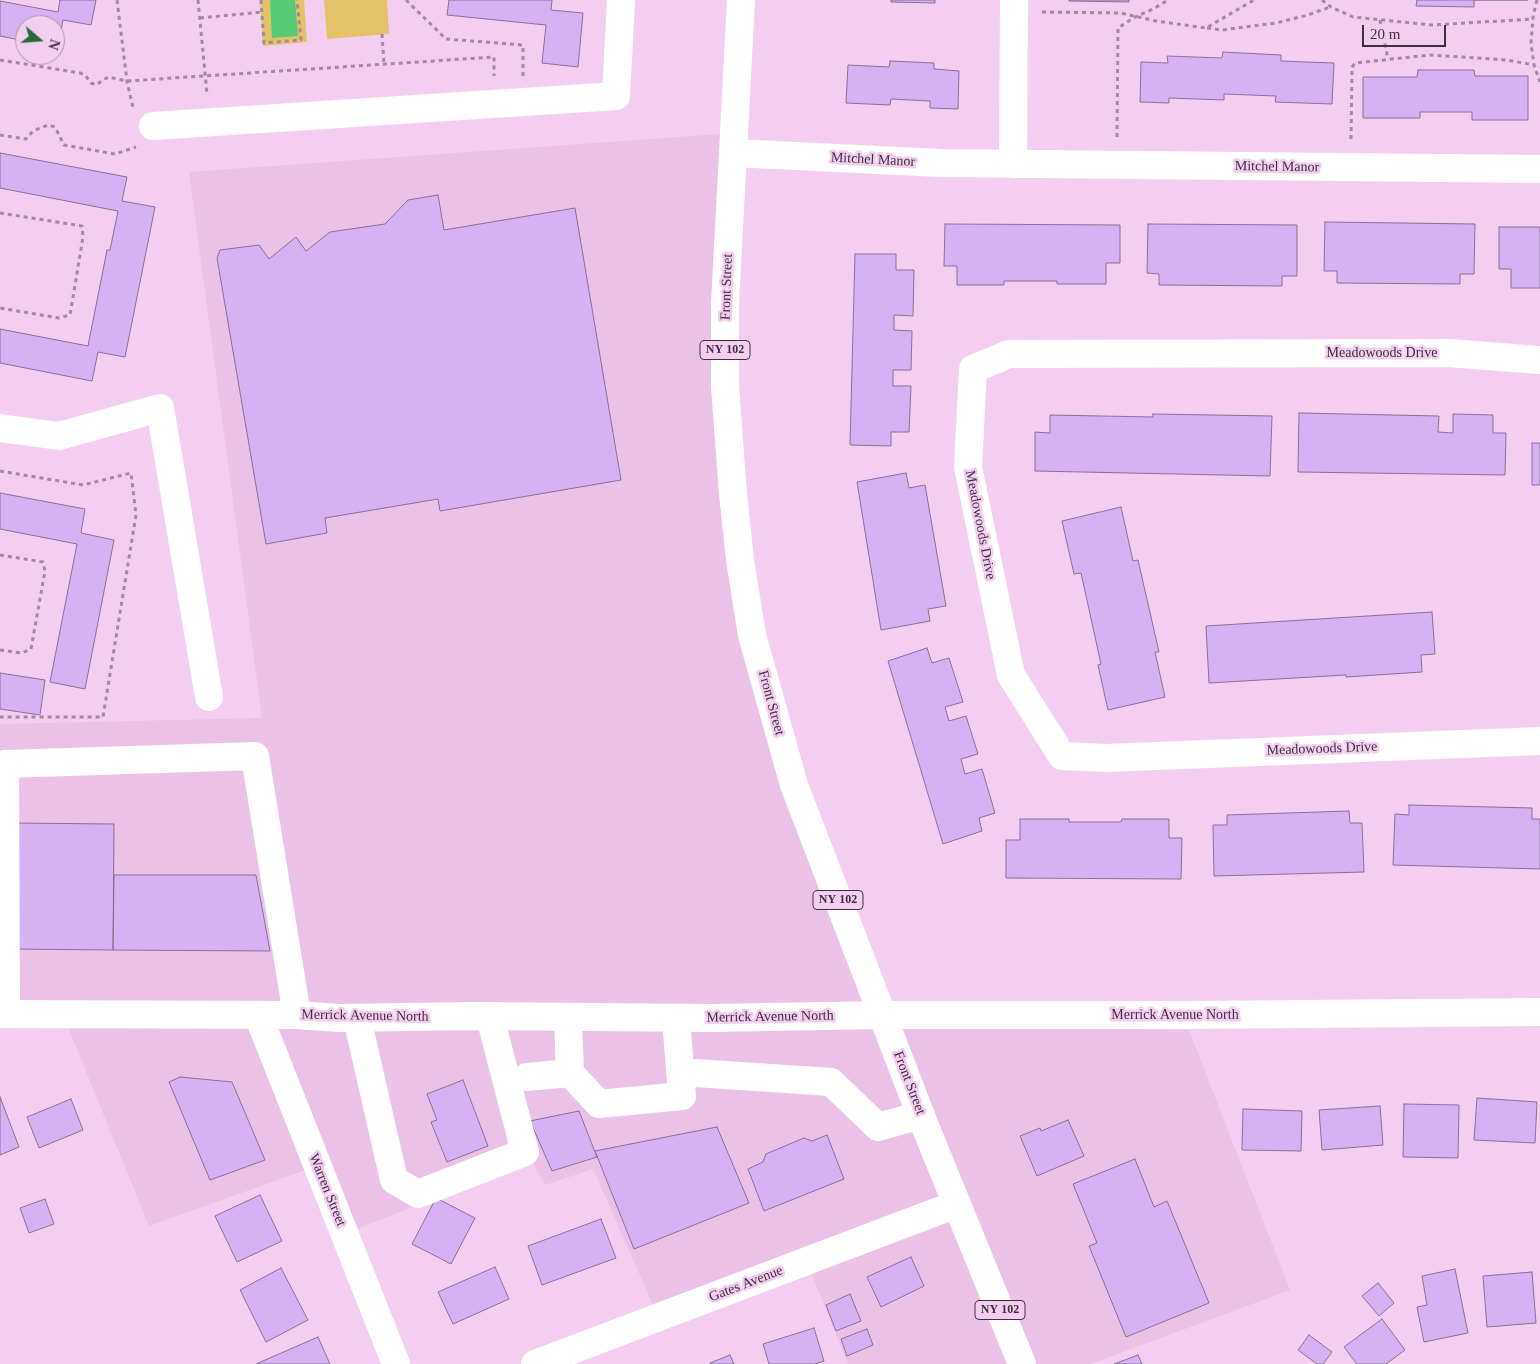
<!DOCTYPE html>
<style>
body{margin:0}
#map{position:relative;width:1540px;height:1364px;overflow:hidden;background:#f4cef0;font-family:"Times New Roman",serif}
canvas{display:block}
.north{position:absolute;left:15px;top:15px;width:50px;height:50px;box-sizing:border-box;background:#f4cef0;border:1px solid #ab8fa8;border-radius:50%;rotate:108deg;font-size:14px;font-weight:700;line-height:20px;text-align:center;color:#3e303d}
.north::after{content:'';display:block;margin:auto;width:18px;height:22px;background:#246b37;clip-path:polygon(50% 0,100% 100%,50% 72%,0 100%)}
.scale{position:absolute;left:1362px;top:25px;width:84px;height:22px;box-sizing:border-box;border:2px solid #3e303d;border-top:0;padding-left:6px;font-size:15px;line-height:18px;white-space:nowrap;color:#3e303d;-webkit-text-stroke:4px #f4cef0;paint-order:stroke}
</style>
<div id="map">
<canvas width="1540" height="1364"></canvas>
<div class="north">N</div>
<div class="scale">20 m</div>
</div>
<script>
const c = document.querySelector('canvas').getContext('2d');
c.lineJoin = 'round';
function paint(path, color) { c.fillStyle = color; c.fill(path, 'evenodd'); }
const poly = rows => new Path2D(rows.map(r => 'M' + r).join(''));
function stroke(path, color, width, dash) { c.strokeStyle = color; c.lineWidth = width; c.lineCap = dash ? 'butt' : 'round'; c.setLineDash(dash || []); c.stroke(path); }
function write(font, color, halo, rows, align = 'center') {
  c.font = font + ' "Times New Roman",serif'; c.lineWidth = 5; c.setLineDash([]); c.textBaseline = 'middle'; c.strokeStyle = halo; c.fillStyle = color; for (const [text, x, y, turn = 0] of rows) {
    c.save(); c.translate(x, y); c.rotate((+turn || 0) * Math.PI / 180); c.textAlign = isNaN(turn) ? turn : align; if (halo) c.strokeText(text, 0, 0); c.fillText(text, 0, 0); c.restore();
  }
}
const built = poly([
 [734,133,726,437,749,616,893,1025,1189,1030,1290,1290,1091,1364,848,1364,805,1258,657,1314,593,1169,545,1185,531,1160,349,1232,317,1166,149,1226,63,1015,6,1014,0,852,0,724,262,718,189,172]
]);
const green = poly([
 [260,0,304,0,307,42,263,46],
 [324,0,387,0,389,34,327,39]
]);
const water = poly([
 [270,0,295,0,298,36,272,38]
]);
const building = poly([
 [60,0,96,0,91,25,63,20,58,47,55,46,55,25,25,25,25,41,0,36,0,1,58,12,60,0],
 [449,0,552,0,551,10,583,13,578,67,542,63,546,25,447,15,449,0],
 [891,0,935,0,935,3,891,2,891,0],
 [1069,0,1129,0,1129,2,1069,1,1069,0],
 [1417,0,1528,0,1474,0,1474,7,1416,6,1417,0],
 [1223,52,1281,55,1281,61,1334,63,1332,104,1275,102,1276,96,1224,94,1224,100,1169,98,1169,103,1140,102,1141,62,1168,63,1167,56,1222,58,1223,52],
 [890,61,934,63,934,69,959,71,958,109,930,108,930,101,891,99,890,105,846,103,848,65,889,67,890,61],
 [1418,70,1474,70,1475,76,1528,76,1528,120,1472,120,1472,112,1420,112,1420,118,1363,118,1363,77,1417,77,1418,70],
 [0,153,127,177,122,201,155,207,125,357,98,352,92,381,0,363,0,329,88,346,107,250,110,250,118,211,0,188,0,153],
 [438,195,444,230,575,208,621,480,440,511,438,499,325,518,327,533,266,544,217,258,220,250,259,245,269,259,296,237,306,251,330,232,385,224,408,200,438,195],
 [1325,222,1475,224,1474,274,1460,274,1460,284,1337,283,1337,271,1324,271,1325,222],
 [945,224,1120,225,1120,263,1106,263,1106,284,1057,284,1057,281,1004,281,1004,285,957,285,957,266,944,266,945,224],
 [1148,224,1297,225,1297,276,1282,276,1282,286,1159,285,1159,274,1147,273,1148,224],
 [1499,227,1540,227,1540,288,1511,288,1511,269,1499,269,1499,227],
 [855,254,896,254,896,270,914,270,913,316,894,315,894,330,912,331,911,370,893,370,893,386,911,386,909,432,891,432,891,446,850,445,855,254],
 [1299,413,1439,416,1438,432,1453,433,1453,414,1493,415,1493,433,1506,433,1505,475,1298,472,1299,413],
 [1153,414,1272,416,1270,476,1035,471,1035,432,1050,433,1050,415,1153,417,1153,414],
 [1532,443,1540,443,1540,485,1532,485,1532,443],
 [906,473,909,488,925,485,946,606,928,609,930,621,881,630,857,482,906,473],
 [0,493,85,509,81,533,114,540,85,689,50,682,77,544,0,529,0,493],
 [1121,507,1133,561,1138,560,1159,652,1155,652,1165,697,1108,710,1098,665,1101,664,1081,573,1074,574,1062,521,1121,507],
 [1432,612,1435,654,1421,655,1422,672,1346,677,1346,675,1209,683,1206,626,1432,612],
 [927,648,932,663,949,658,963,702,945,707,949,721,966,716,978,754,961,759,965,774,982,769,995,813,979,818,982,831,943,844,888,661,927,648],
 [0,673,45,680,40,715,0,709,0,673],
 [1409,805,1532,808,1532,819,1540,819,1540,869,1393,865,1395,814,1409,815,1409,805],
 [1349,811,1350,823,1362,823,1364,872,1214,876,1213,825,1227,825,1227,815,1349,811],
 [1020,819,1069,819,1069,822,1121,822,1122,819,1169,819,1169,838,1182,838,1181,879,1006,878,1006,840,1020,840,1020,819],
 [13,823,114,824,113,950,12,949,13,823],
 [114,875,256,875,270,951,113,950,114,875],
 [180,1077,232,1082,265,1160,210,1180,169,1082,180,1077],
 [463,1080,488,1146,447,1162,431,1122,437,1120,427,1094,463,1080],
 [0,1097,19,1147,0,1155,0,1097],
 [1477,1098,1537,1102,1535,1143,1474,1140,1477,1098],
 [71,1099,83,1130,39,1148,27,1117,71,1099],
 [1404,1104,1459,1105,1458,1158,1403,1157,1404,1104],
 [1380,1106,1383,1145,1322,1150,1319,1110,1380,1106],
 [1243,1109,1302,1111,1301,1151,1242,1150,1243,1109],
 [579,1111,597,1157,552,1171,530,1121,579,1111],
 [1068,1120,1084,1156,1037,1176,1020,1136,1040,1128,1041,1131,1068,1120],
 [717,1127,749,1203,634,1249,595,1151,717,1127],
 [827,1135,844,1179,764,1211,748,1169,763,1162,766,1154,804,1138,812,1141,827,1135],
 [1135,1159,1154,1207,1167,1201,1209,1303,1126,1337,1089,1246,1097,1243,1073,1184,1135,1159],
 [260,1195,282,1241,237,1262,215,1216,260,1195],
 [436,1198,475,1218,451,1264,412,1244,436,1198],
 [45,1199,54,1224,29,1233,20,1208,45,1199],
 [601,1219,616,1258,542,1285,528,1246,601,1219],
 [911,1257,924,1286,881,1307,867,1277,911,1257],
 [495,1267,509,1299,453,1324,438,1292,495,1267],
 [281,1268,308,1320,266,1342,240,1290,281,1268],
 [1455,1269,1468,1333,1424,1342,1417,1307,1427,1305,1422,1276,1455,1269],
 [1532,1272,1536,1323,1487,1327,1483,1276,1532,1272],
 [1378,1283,1394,1303,1379,1316,1362,1296,1378,1283],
 [850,1294,861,1321,836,1331,826,1305,850,1294],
 [1382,1319,1405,1350,1386,1364,1357,1364,1344,1347,1382,1319],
 [814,1328,824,1361,815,1364,769,1364,763,1344,814,1328],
 [867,1329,873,1345,847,1356,841,1339,867,1329],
 [1309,1335,1332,1352,1323,1364,1317,1364,1298,1350,1309,1335],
 [318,1337,330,1364,256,1364,318,1337],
 [730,1355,734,1364,710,1364,710,1363,730,1355],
 [1138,1355,1142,1364,1114,1364,1138,1355]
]);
const path = poly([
 [117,0,127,81,133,108],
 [198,0,207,94],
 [261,0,264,43,301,40,297,0],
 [406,0,446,39,523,45,523,76],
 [1322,0,1331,7,1353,17,1432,25,1533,19],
 [1537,0,1533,17,1531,43,1534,65,1540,82],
 [1042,12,1121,13,1156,21,1206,28,1254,0],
 [200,18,262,12],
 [1380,20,1388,59],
 [1207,28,1222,30,1276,23,1308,15,1330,7],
 [382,34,384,64],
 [0,60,80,73,85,75,91,83,96,85,108,77,127,81,494,57,494,76],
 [0,135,26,139,33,131,48,125,55,127,64,145,115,154,136,147],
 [1117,137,1118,28,1135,17,1153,9,1168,0],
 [1351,139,1352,67,1355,63,1430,55,1507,60,1534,65],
 [0,213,82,226,83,237,70,315,59,318,0,308],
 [0,471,83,485,131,473,136,515,103,717,0,717],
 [0,555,43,562,45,571,31,649,22,653,0,650]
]);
const minor = poly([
 [153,126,616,96,621,0],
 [733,153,940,163,1540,169],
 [1013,164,1014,0],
 [1540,360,1448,353,1009,354,973,369,968,467,1011,675,1062,756,1106,758,1540,741],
 [0,428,59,436,160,408,209,697],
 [6,1014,5,764,255,756,297,1015],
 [258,1015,396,1364],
 [568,1017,570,1073,599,1104,682,1096,676,1018],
 [357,1018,394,1180,418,1194,525,1152,490,1017],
 [680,1072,831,1082,878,1127,921,1115],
 [527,1077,570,1073],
 [535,1364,957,1204]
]);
const major = poly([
 [741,0,725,304,725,387,733,494,740,560,752,635,794,785,923,1121,1022,1364],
 [0,1014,297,1015,339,1018,473,1016,711,1018,882,1015,1184,1015,1540,1012]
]);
const shields = [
 [725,350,50],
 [838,900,50],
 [1000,1310,50]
];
const shieldNames = [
 ["NY 102",725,350],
 ["NY 102",838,900],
 ["NY 102",1000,1310]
];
const streetNames = [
 ["Mitchel Manor",873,160,3],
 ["Mitchel Manor",1277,167,1],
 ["Front Street",727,287,-88],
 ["Meadowoods Drive",1382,353],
 ["Meadowoods Drive",980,525,79],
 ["Front Street",771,703,75],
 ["Meadowoods Drive",1322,749,-2],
 ["Merrick Avenue North",1175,1015],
 ["Merrick Avenue North",365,1016,1],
 ["Merrick Avenue North",770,1017,-1],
 ["Front Street",909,1083,69],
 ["Warren Street",327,1190,68],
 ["Gates Avenue",746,1284,-21]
];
paint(built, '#ecc1e8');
paint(green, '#e3c268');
paint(water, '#56cb73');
paint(building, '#d6b2f4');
stroke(building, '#857196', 1);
stroke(path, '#a388a0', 3, [4, 4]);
stroke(minor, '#fff', 28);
stroke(major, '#fff', 28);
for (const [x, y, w] of shields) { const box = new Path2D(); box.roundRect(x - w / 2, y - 9.5, w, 19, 4); c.fillStyle = '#f4cef0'; c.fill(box); stroke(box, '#3e303d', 1); }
write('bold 12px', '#3e303d', null, shieldNames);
write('14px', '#3e303d', '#f4cef0', streetNames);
</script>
